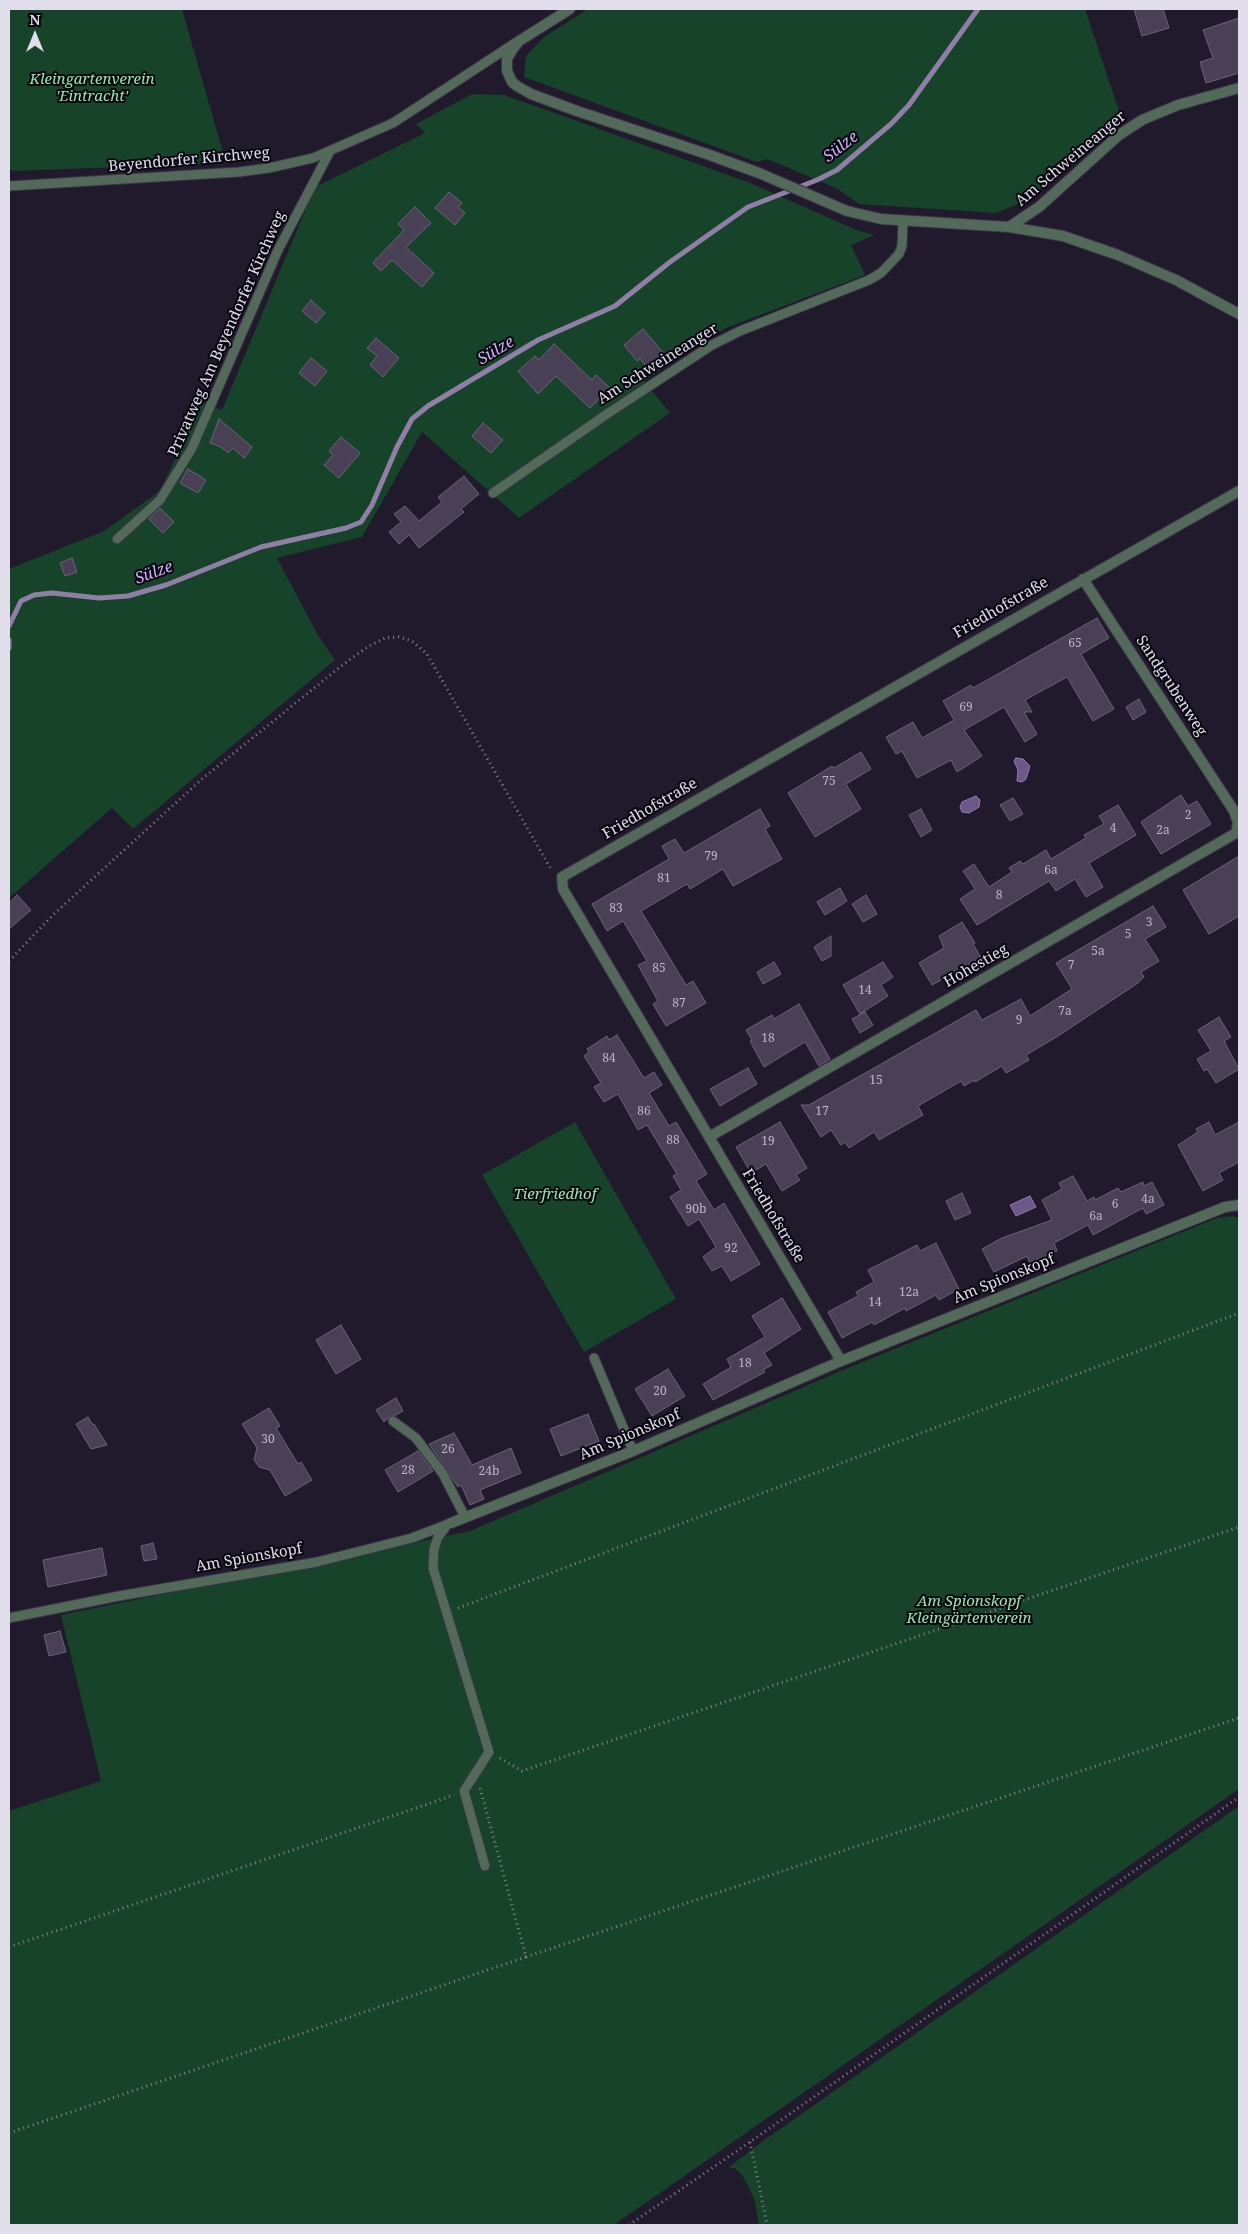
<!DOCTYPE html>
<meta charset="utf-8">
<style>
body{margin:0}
#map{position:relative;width:1248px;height:2234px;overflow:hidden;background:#21192c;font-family:"Noto Serif",serif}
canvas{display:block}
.frame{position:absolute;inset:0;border:10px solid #e2ddeb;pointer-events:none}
.north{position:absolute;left:10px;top:10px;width:50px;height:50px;-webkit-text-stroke:4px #09060e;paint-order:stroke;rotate:0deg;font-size:14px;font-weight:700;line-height:20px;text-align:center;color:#e2ddeb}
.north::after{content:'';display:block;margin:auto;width:18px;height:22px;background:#e2ddeb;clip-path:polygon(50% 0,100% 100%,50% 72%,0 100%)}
</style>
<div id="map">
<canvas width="1248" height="2234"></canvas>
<div class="frame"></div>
<div class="north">N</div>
</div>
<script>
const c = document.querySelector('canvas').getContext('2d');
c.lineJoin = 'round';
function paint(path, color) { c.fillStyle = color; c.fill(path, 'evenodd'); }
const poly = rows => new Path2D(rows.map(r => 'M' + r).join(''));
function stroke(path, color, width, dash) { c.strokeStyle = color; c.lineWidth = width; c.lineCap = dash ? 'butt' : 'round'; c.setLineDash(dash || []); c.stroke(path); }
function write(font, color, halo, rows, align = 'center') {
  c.font = font + ' "Noto Serif",serif'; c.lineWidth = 4; c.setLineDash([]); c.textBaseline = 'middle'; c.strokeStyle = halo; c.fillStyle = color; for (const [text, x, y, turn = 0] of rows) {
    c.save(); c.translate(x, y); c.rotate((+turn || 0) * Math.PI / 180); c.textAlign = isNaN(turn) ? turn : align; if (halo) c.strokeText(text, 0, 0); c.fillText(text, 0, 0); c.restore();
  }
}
const green = poly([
 [9,9,182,9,226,163,14,171,9,169],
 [588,9,1085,9,1120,114,1052,182,1020,203,996,213,859,204,836,188,767,159,757,162,524,77,526,56,544,37],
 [472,94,504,95,748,182,856,230,875,235,851,245,865,275,726,328,681,355,644,381,670,413,519,518,422,432,362,537,277,558,319,637,335,660,133,829,112,808,9,898,9,569,104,531,160,491,202,402,222,410,315,187,425,133,416,124],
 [575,1122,676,1299,584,1352,482,1175],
 [1233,1216,1239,1218,1239,1789,614,2225,9,2225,9,1811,101,1781,61,1615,470,1531,850,1367,1217,1218],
 [1239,1806,1239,2225,759,2225,754,2198,743,2176,736,2169,729,2167,763,2141]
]);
const water = poly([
 [1016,758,1023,759,1030,766,1026,779,1022,782,1017,781,1018,770,1014,761,1016,758],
 [976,796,980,800,979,807,969,813,962,812,960,807,962,802,976,796],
 [1030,1196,1036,1207,1016,1216,1010,1205,1030,1196]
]);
const stream = poly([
 [9,626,21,601,34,595,52,593,99,598,128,596,166,585,261,547,346,528,361,522,372,505,397,447,412,419,428,406,538,340,615,306,670,262,748,207,817,180,837,170,891,124,909,105,978,9],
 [9,640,9,648]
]);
const building = poly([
 [1134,9,1163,9,1169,28,1142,36,1134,9],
 [1239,18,1239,73,1206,83,1200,62,1213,58,1203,30,1239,18],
 [449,192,462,203,458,207,465,213,455,225,435,208,449,192],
 [415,207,431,223,406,247,434,273,422,287,392,260,381,271,373,263,404,230,398,224,415,207],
 [311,300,325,313,316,323,302,311,311,300],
 [643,329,666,356,650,370,640,359,637,361,624,345,643,329],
 [376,338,399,358,383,377,370,365,377,356,367,348,376,338],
 [554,344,592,380,596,375,610,388,590,408,556,376,538,394,518,371,535,356,539,360,554,344],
 [311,358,327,371,315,386,299,373,311,358],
 [219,419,252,447,244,458,233,448,228,453,221,447,210,443,219,419],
 [483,423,503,440,491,453,472,436,483,423],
 [341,437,360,453,339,478,324,465,333,455,329,451,341,437],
 [188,469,206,480,198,493,180,483,188,469],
 [464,476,479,494,461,509,464,512,419,548,409,535,399,544,389,532,401,522,394,514,405,506,419,521,442,502,438,497,464,476],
 [160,508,174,522,163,533,149,519,160,508],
 [72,558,77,572,65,576,60,563,72,558],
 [1097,618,1109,638,1081,654,1114,709,1093,721,1067,677,1025,700,1032,712,1024,712,1037,734,1025,742,1004,707,964,730,982,756,957,772,951,760,917,778,902,751,896,754,886,737,913,722,922,738,954,720,943,701,971,685,973,688,1097,618],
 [1139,699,1146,712,1133,720,1126,707,1139,699],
 [861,752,871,769,846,784,861,809,815,837,788,793,832,766,834,768,861,752],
 [1181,795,1188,806,1197,801,1211,824,1161,854,1141,822,1181,795],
 [1013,798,1023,814,1010,821,1000,805,1013,798],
 [1118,805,1136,835,1089,863,1103,887,1086,897,1075,879,1056,891,1049,881,977,925,960,899,975,889,963,871,974,864,989,887,1012,872,1009,868,1020,861,1023,864,1046,850,1051,859,1086,838,1084,835,1104,824,1099,816,1118,805],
 [760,809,770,826,765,829,782,859,733,886,723,869,690,889,687,884,641,911,686,985,693,981,706,1003,666,1026,653,1004,658,1001,638,965,647,961,623,921,607,931,592,904,669,859,662,846,675,839,684,853,760,809],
 [921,809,932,830,921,837,909,815,921,809],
 [1239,856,1239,916,1209,934,1183,890,1239,856],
 [840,888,847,901,825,915,817,902,840,888],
 [17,895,31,910,9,929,9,903,17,895],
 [866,895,877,914,863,922,852,904,866,895],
 [1153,906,1166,927,1145,939,1159,961,1141,972,1144,977,1138,983,1058,1036,1026,1055,1029,1060,1006,1073,1002,1066,975,1082,974,1080,964,1086,961,1081,918,1106,923,1115,879,1140,874,1132,849,1148,845,1142,841,1145,831,1130,821,1137,801,1105,809,1105,976,1010,982,1020,1021,999,1030,1016,1072,989,1056,963,1153,906],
 [962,922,975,943,973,944,981,958,932,985,919,963,944,948,939,936,962,922],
 [831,936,831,956,822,961,814,947,831,936],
 [774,962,781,974,763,984,757,972,774,962],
 [883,962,893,977,881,985,888,996,860,1014,843,985,883,962],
 [799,1004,830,1059,819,1066,805,1042,764,1067,750,1041,752,1040,746,1030,772,1015,774,1019,799,1004],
 [865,1012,873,1025,860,1033,852,1019,865,1012],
 [1219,1017,1231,1037,1224,1041,1239,1069,1216,1083,1207,1069,1204,1071,1197,1059,1211,1051,1198,1030,1219,1017],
 [617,1035,644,1078,654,1072,662,1085,649,1093,669,1126,676,1122,707,1174,696,1181,714,1210,724,1203,760,1264,731,1281,722,1266,712,1271,703,1257,716,1247,699,1219,688,1226,670,1197,681,1190,673,1176,677,1174,647,1125,638,1130,618,1094,604,1102,594,1087,601,1083,584,1056,589,1052,587,1049,607,1036,609,1040,617,1035],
 [748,1068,757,1084,720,1106,710,1089,748,1068],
 [780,1122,807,1168,796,1175,800,1180,782,1191,766,1164,751,1173,736,1147,780,1122],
 [1209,1122,1215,1135,1239,1122,1239,1162,1219,1173,1223,1180,1203,1191,1178,1145,1198,1132,1196,1129,1209,1122],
 [1073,1176,1087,1201,1094,1197,1095,1200,1118,1188,1121,1192,1143,1182,1144,1186,1152,1182,1164,1205,1146,1214,1143,1208,1093,1235,1088,1225,1054,1243,1057,1251,1030,1263,1027,1256,994,1272,982,1249,1002,1238,1052,1220,1042,1200,1062,1189,1059,1183,1073,1176],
 [962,1193,971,1213,955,1220,946,1201,962,1193],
 [936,1243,959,1289,939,1300,936,1295,906,1311,905,1308,874,1325,872,1322,842,1338,828,1312,858,1296,856,1292,874,1282,868,1270,917,1245,920,1251,936,1243],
 [782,1298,801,1329,764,1353,772,1365,763,1370,765,1372,713,1400,703,1384,731,1367,727,1359,765,1337,752,1316,782,1298],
 [341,1325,361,1359,336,1374,316,1340,341,1325],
 [668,1369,685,1396,652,1416,635,1389,668,1369],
 [396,1398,403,1411,396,1415,390,1416,384,1422,376,1410,396,1398],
 [269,1408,280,1426,276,1428,298,1464,301,1462,312,1480,285,1496,270,1470,259,1467,254,1460,257,1448,242,1424,269,1408],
 [588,1414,599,1441,561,1456,550,1429,588,1414],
 [88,1417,92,1424,94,1424,107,1445,91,1449,76,1424,88,1417],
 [454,1433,472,1465,511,1448,521,1473,480,1490,484,1499,470,1505,461,1485,458,1487,429,1444,454,1433],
 [418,1451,433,1471,398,1492,385,1470,418,1451],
 [153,1543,157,1559,144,1561,141,1546,153,1543],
 [102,1548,107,1575,48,1587,43,1560,102,1548],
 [60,1631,66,1652,49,1656,44,1635,60,1631]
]);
const path = poly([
 [9,961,54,914,202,779,345,663,369,646,385,638,399,637,412,641,427,654,552,871],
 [458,1608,1239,1313],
 [500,1758,522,1771,1239,1527],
 [9,1947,454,1795],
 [526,1957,1239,1718],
 [9,2133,526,1957,480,1788],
 [750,2142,767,2225],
 [629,2225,750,2142,1239,1797]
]);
const lane = poly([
 [9,186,239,172,269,168,313,158,393,123,515,43],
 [493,493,607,414,712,345,740,331,869,280,881,273,899,254,902,246,903,222],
 [117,539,160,500,192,448,278,250,329,153],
 [594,1358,633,1451],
 [393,1421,416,1438,443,1474,465,1517],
 [445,1528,438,1537,434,1549,433,1568,489,1752,464,1791,485,1866],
 [9,1618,119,1596,317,1562,412,1538,451,1523]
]);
const street = poly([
 [570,9,519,41,512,50,507,59,507,71,512,82,517,86,531,94,577,111,707,154,759,173,847,211,881,219,1009,227,1039,207,1119,135,1142,120,1178,105,1239,88],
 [1009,227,1063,236,1118,255,1176,280,1239,314],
 [709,1137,1236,833,1238,823,1234,811,1083,579],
 [841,1361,563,889,562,877,1239,491],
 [451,1523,633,1451,841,1361,1225,1207,1239,1205]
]);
const numberNames = [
 ["65",1075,644],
 ["69",966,708],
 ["75",829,782],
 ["2",1188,816],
 ["4",1113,829],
 ["2a",1163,831],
 ["79",711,857],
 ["6a",1051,871],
 ["81",664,879],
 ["8",999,896],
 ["83",616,909],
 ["3",1149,923],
 ["5",1128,935],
 ["5a",1098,952],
 ["7",1071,966],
 ["85",659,969],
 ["14",865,991],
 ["87",679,1004],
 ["7a",1065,1012],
 ["9",1019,1021],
 ["18",768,1039],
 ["84",609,1059],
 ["15",876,1081],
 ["86",644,1112],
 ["17",822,1112],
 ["88",673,1141],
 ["19",768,1142],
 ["4a",1148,1200],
 ["6",1115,1205],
 ["90b",696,1210],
 ["6a",1096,1217],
 ["92",731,1249],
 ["12a",909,1293],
 ["14",875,1303],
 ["18",745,1364],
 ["20",660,1392],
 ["30",268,1440],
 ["26",448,1450],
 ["28",408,1471],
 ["24b",489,1472]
];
const parkNames = [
 ["Kleingartenverein",92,80],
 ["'Eintracht'",92,97],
 ["Tierfriedhof",555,1195],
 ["Am Spionskopf",969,1602],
 ["Kleingärtenverein",969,1619]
];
const streetNames = [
 ["Am Schweineanger",1071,159,-40],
 ["Beyendorfer Kirchweg",189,160,-5],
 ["Privatweg Am Beyendorfer Kirchweg",227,334,-66],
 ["Am Schweineanger",658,364,-32],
 ["Friedhofstraße",1001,608,-30],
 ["Sandgrubenweg",1171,686,57],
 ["Friedhofstraße",650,809,-30],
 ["Hohestieg",976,966,-30],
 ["Friedhofstraße",773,1216,59],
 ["Am Spionskopf",1004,1279,-22],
 ["Am Spionskopf",630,1435,-23],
 ["Am Spionskopf",249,1558,-10]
];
const waterNames = [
 ["Sülze",841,147,-38],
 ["Sülze",496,351,-31],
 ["Sülze",154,573,-20]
];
paint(green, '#164329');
paint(water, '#6c5789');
stroke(water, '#8f7fa6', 1);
stroke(stream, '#8f7fa6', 5);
paint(building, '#494055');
stroke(building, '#6c627a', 1);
stroke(lane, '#3c3447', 11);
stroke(street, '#3c3447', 12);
stroke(path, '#898292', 3, [1, 4]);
stroke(lane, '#536a5a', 9);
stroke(street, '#536a5a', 10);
write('12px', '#bcb6c6', null, numberNames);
write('italic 15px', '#95e9b3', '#09060e', parkNames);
write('15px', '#e2ddeb', '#09060e', streetNames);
write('italic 16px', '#cfaffc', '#09060e', waterNames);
</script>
